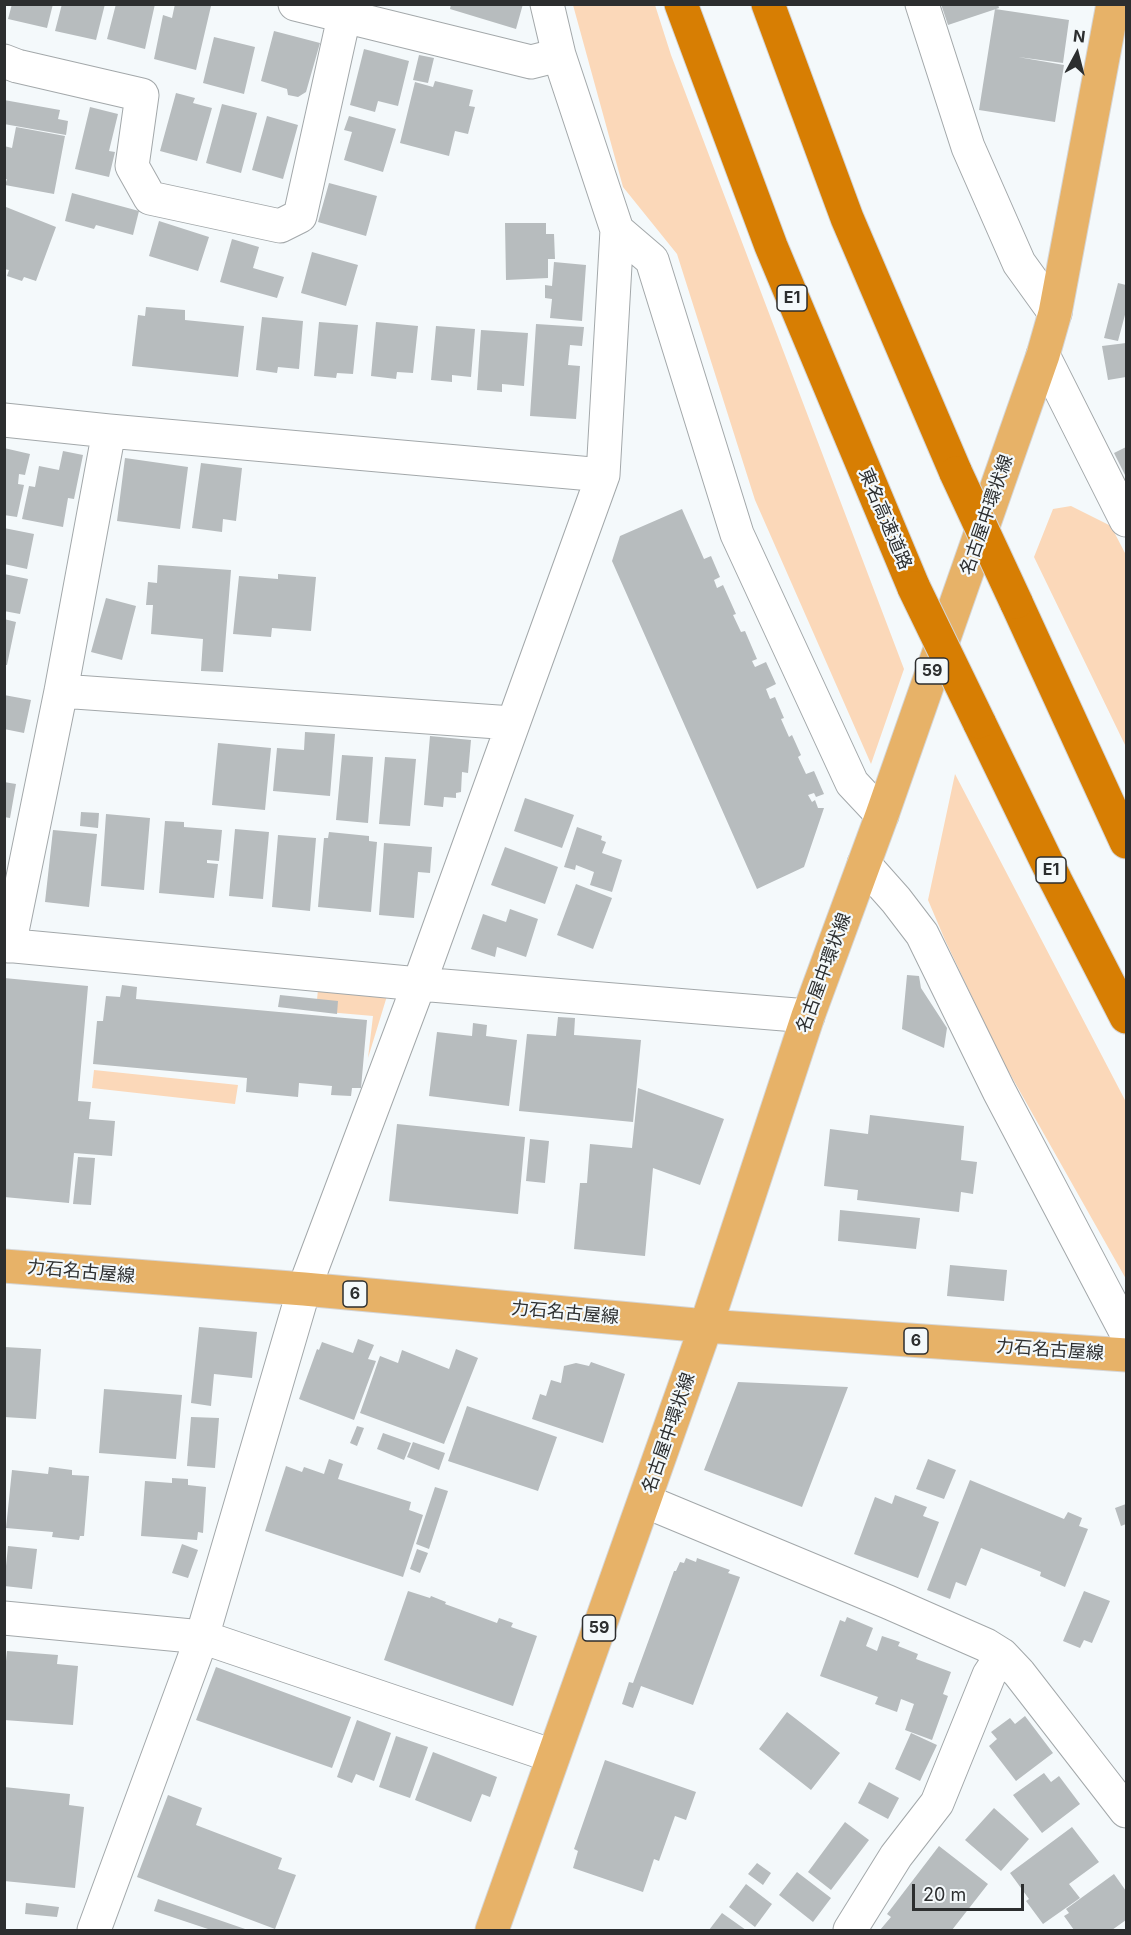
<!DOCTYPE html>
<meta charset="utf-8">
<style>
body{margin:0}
#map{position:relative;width:1131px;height:1935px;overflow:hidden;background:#f4f9fb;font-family:Inter,sans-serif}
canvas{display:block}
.frame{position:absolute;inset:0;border:6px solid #2c2e2f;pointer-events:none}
.north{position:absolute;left:1047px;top:24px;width:60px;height:60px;-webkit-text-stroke:4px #f4f9fb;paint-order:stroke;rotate:7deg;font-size:16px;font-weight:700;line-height:24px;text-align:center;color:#2c2e2f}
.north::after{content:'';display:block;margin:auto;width:21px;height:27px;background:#2c2e2f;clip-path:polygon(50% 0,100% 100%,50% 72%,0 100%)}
.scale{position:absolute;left:912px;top:1884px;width:112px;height:27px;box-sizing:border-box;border:3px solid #2c2e2f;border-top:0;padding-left:8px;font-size:18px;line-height:21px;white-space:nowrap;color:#2c2e2f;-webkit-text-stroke:4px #f4f9fb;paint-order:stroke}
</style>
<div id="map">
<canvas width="1131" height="1935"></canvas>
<div class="frame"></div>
<div class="north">N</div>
<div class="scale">20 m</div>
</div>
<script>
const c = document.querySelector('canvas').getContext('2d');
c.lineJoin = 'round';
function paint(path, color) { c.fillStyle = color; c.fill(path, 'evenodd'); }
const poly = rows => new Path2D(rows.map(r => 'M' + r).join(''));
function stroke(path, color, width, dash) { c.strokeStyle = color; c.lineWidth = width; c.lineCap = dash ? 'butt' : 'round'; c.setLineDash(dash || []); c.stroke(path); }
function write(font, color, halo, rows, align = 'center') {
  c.font = font + ' Inter,"Noto Sans JP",sans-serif'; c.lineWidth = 4.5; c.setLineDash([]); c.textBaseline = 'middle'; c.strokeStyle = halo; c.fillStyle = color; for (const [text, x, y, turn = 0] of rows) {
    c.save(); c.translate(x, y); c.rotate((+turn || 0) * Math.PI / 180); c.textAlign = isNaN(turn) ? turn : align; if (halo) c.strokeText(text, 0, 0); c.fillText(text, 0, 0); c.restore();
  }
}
const green = poly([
 [573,5,655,5,671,55,904,669,871,764,755,500,677,254,623,187],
 [1071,506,1111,526,1126,555,1126,747,1034,557,1053,509],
 [955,774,1126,1102,1126,1279,1001,1058,945,940,928,900],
 [318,989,387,996,368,1058,373,1016,316,1011],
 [94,1070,238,1085,235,1104,92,1088]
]);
const building = poly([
 [12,4,53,4,47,28,8,19],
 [62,4,105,4,96,40,55,31],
 [116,4,155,4,145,49,107,39],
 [175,4,205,4,211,6,196,70,154,59,163,15,172,18],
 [451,4,523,4,516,29,450,9],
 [941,4,998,4,999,8,948,25],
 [995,9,1069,20,1063,63,1018,57,1064,65,1055,122,979,110],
 [274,31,320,43,306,92,298,97,288,95,287,89,261,81],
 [214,37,255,47,244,94,203,83],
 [364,49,409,61,398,106,378,101,375,112,350,105],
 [419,55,434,58,428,83,413,80],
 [435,81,473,90,469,106,475,107,468,134,455,131,449,156,400,143,415,82,433,87],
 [176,93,195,98,193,103,212,108,197,161,160,151],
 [4,100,60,110,58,119,68,121,66,135,4,124],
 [222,104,257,113,241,173,206,163],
 [90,107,118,114,109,151,115,152,109,177,75,169],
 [267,116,298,125,283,179,252,170],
 [349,116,396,129,383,172,344,160,352,132,344,130],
 [16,127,65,136,54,194,5,185,7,179,4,179,4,146,12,148],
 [329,183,377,196,366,236,318,222],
 [72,193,139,211,133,235,96,225,94,229,65,221],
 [6,207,56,227,36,281,24,277,22,281,7,276,9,270,4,269,4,212],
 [159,221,209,237,198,271,149,256],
 [505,223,546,223,546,234,554,234,555,259,548,259,548,278,506,280],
 [232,239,259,247,253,268,284,277,277,298,220,282],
 [312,252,358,265,346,306,301,293],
 [554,262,586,265,582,321,550,318,552,299,545,298,545,285,552,286],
 [1118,283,1126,285,1126,311,1118,341,1104,338],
 [146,307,185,310,185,320,244,326,238,377,132,366,138,315,145,316],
 [262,317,303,321,299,369,278,367,277,373,256,370],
 [319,322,358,325,353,374,337,373,336,378,314,376],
 [376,322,418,326,413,373,397,372,396,379,371,376],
 [536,324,584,327,582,346,570,345,568,365,580,366,576,419,530,416],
 [436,326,475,329,471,377,452,375,452,382,431,380],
 [481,330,528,333,524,386,502,384,502,392,477,390],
 [1126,343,1126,377,1108,380,1102,346],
 [1126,447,1126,477,1114,453],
 [4,448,30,454,25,475,19,474,18,484,24,485,17,517,4,515],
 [63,451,83,455,74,499,68,498,63,527,22,519,29,486,35,487,39,466,59,470],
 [125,458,188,467,180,529,117,521],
 [201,463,242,468,236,521,223,519,222,532,192,528],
 [682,509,704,559,711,556,720,577,714,580,717,588,723,585,736,614,733,615,741,632,745,631,757,659,752,661,755,667,766,662,776,684,766,689,770,699,775,697,784,718,781,719,789,737,792,735,801,755,798,757,806,774,814,771,824,794,816,797,814,793,808,795,812,802,815,800,818,808,824,808,804,867,757,889,612,561,620,536],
 [4,528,34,534,27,569,4,564],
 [158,565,231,570,223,672,201,671,203,639,151,634,153,605,146,605,148,582,157,583],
 [4,574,28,579,20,614,4,611],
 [278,574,316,577,311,631,272,628,271,637,233,634,239,576,278,579],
 [106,598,136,606,122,660,91,652],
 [4,619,16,622,7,665,4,665],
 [4,695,31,700,24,733,4,729],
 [305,732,335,734,330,796,273,791,277,748,304,750],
 [430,736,471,740,468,773,462,772,461,792,456,793,456,798,444,797,443,807,424,805],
 [218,743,271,748,265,810,212,805],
 [342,755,373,757,368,823,336,820],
 [385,757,416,759,410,826,379,824],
 [4,782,16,784,10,818,4,817],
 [525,798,574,815,562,848,514,831],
 [81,812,99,813,98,828,80,826],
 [106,814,150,818,144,890,101,886],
 [165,821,184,822,184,827,222,830,219,861,207,860,207,863,218,864,214,898,159,893],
 [577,827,602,836,601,840,606,842,602,853,622,860,612,892,590,885,594,872,576,865,575,870,564,867],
 [235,829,269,832,263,899,229,896],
 [53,830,97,834,89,907,45,902],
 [329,832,369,836,369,841,377,842,371,912,318,907,324,838,328,838],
 [278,835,316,838,310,911,272,907],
 [384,843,432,847,430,873,418,872,414,918,379,915],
 [505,847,558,867,545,904,491,885],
 [576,884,612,898,593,949,557,935],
 [510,909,538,919,526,957,497,947,495,957,471,949,483,914,506,922],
 [907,975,919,976,921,988,947,1028,944,1048,902,1029],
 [4,978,88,986,78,1101,91,1102,89,1119,115,1121,112,1156,74,1153,69,1203,4,1197],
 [122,985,137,987,136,999,367,1020,361,1088,352,1088,351,1096,331,1095,332,1086,299,1083,298,1097,246,1092,247,1078,93,1064,97,1021,103,1021,106,996,120,997],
 [280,995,338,1001,337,1014,278,1007],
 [558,1017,575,1018,574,1035,641,1040,633,1122,519,1111,527,1034,556,1036],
 [473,1023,487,1025,486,1036,517,1040,509,1106,429,1096,437,1032,472,1036],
 [638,1088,724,1119,700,1185,653,1168,645,1256,574,1249,580,1183,587,1183,590,1144,632,1148],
 [870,1115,964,1126,961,1160,977,1162,973,1194,961,1192,959,1212,857,1200,858,1190,824,1186,830,1129,868,1134],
 [397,1124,525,1137,518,1214,389,1201],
 [530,1139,549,1141,545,1183,526,1181],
 [78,1157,95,1158,91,1205,73,1204],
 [840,1210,920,1218,916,1249,838,1241],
 [950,1265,1007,1270,1004,1301,947,1296],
 [199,1327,257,1332,252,1378,214,1374,211,1406,191,1403],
 [358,1339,374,1345,368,1359,376,1361,354,1420,299,1399,317,1349,319,1350,322,1342,353,1353],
 [4,1347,41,1349,36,1419,4,1417],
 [456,1349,478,1358,444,1444,360,1413,380,1356,398,1363,402,1350,449,1369],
 [591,1362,625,1374,603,1443,532,1419,540,1394,546,1396,551,1380,561,1383,564,1366,576,1363,589,1366],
 [738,1382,848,1387,802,1507,704,1470],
 [104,1389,182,1395,176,1459,99,1453],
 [467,1406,557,1437,538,1491,448,1461],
 [191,1417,219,1418,215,1468,187,1466],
 [357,1426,364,1428,357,1446,350,1443],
 [383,1433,411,1443,404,1460,377,1449],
 [413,1442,445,1453,439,1470,407,1457],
 [329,1459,343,1464,338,1479,411,1502,409,1510,423,1515,403,1577,265,1531,286,1466,302,1472,304,1467,324,1474],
 [928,1459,956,1470,944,1499,916,1489],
 [49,1467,72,1470,72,1475,89,1476,84,1536,80,1536,79,1540,52,1537,53,1532,6,1528,12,1470,48,1474],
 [172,1478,188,1479,188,1485,206,1487,203,1533,198,1532,197,1540,141,1536,145,1481,172,1483],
 [970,1480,1064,1519,1068,1512,1082,1518,1079,1526,1088,1529,1065,1587,1040,1576,1041,1572,981,1548,966,1586,956,1582,950,1599,927,1590],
 [435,1487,448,1491,429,1549,416,1544],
 [895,1495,927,1507,923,1516,939,1522,918,1578,854,1554,875,1497,892,1504],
 [1126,1504,1126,1524,1121,1526,1115,1508],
 [182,1544,198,1550,188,1578,172,1573],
 [8,1546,37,1549,32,1589,4,1586],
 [417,1549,428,1553,420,1573,410,1569],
 [686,1558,696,1562,697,1558,730,1570,728,1573,740,1577,693,1705,641,1686,633,1708,622,1704,629,1682,633,1683,674,1571,676,1571,680,1562,684,1563],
 [408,1591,430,1598,431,1596,446,1602,445,1604,497,1623,499,1618,513,1623,511,1627,537,1636,513,1706,384,1660],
 [1084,1591,1110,1601,1092,1643,1084,1640,1080,1648,1063,1641],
 [847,1617,873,1628,866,1646,877,1651,882,1636,900,1642,898,1646,918,1654,916,1659,951,1672,943,1694,948,1696,932,1740,905,1730,914,1704,901,1699,897,1712,875,1704,878,1697,820,1676,840,1620,845,1622],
 [7,1651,58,1655,57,1664,78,1666,73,1725,4,1720,4,1661,6,1661],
 [216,1667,351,1717,332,1768,196,1720],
 [787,1712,840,1753,811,1790,759,1749],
 [1025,1716,1053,1753,1016,1781,989,1746,997,1739,991,1732,1010,1718,1015,1724],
 [357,1720,391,1733,374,1781,356,1774,352,1783,337,1777],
 [911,1733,937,1745,920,1781,895,1769],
 [396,1736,428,1747,410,1798,379,1787],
 [433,1752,497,1777,490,1797,482,1794,471,1822,415,1800],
 [605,1760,696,1792,686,1820,675,1816,659,1861,654,1859,643,1892,573,1868,578,1851,574,1849],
 [1044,1773,1051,1782,1059,1776,1080,1804,1042,1833,1013,1795],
 [869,1782,899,1798,888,1819,858,1803],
 [4,1787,70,1794,69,1805,84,1807,75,1888,4,1881],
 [168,1795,202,1808,196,1825,282,1858,278,1869,296,1875,275,1929,137,1877],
 [994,1808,1029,1839,1001,1871,965,1840],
 [845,1822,869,1840,831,1890,808,1872],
 [1072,1827,1099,1862,1069,1884,1080,1898,1043,1924,1026,1901,1029,1899,1010,1873],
 [939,1846,988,1884,952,1930,880,1930,891,1917,887,1914],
 [757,1863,771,1873,763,1885,748,1874],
 [797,1872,831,1898,813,1922,779,1895],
 [1114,1874,1126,1891,1126,1920,1112,1930,1074,1930,1064,1916,1069,1913,1066,1909],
 [746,1884,772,1904,755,1927,729,1907],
 [158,1899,248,1930,211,1930,154,1911],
 [26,1903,59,1907,57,1917,25,1914],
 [722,1913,746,1930,709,1930]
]);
const minor = poly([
 [295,4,531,62,559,55],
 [922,4,968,147,1019,263,1055,313],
 [4,61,17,66,142,95,132,166,150,198,280,226,300,216,344,17],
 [617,230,652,260,737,534,852,783,882,815],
 [1043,355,1126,520],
 [4,420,109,431,603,475],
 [61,691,512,723],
 [864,864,896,900,922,934,999,1091,1126,1332],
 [4,945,419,984,808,1016],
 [9,946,61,691,109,431],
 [645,1501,888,1602,986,1645,1002,1655,1019,1673,1126,1811],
 [4,1618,202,1637,553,1756],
 [94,1930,202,1637,304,1289,419,984,603,475,617,230,559,55,547,4],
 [850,1930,896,1856,937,1803,989,1675,1002,1655]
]);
const primary = poly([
 [4,1266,304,1289,706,1326,1126,1355],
 [492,1930,706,1326,808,1016,882,815,1043,355,1055,313,1113,4]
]);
const motorway = poly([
 [681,4,771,246,914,588],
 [768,4,847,218,956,473],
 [1016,602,1126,842],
 [979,722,1056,881,1126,1017]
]);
const motorwayBridge = poly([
 [956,473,1016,602],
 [914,588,979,722]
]);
const shields = [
 [792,298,30],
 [932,671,33],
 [1051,870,30],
 [355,1294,24],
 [916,1341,24],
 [599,1628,33]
];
const shieldNames = [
 ["E1",792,298],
 ["59",932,671],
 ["E1",1051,870],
 ["6",355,1294],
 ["6",916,1341],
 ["59",599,1628]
];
const streetNames = [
 ["名古屋中環状線",987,515,-71],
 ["東名高速道路",885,519,67],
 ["名古屋中環状線",824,973,-70],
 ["力石名古屋線",81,1272,5],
 ["力石名古屋線",565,1313,5],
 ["力石名古屋線",1050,1350,4],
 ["名古屋中環状線",669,1433,-71]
];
paint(green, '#fbd8b9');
paint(building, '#b7bcbe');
stroke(minor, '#a3a8aa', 35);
stroke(primary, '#d5d5d5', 35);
stroke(motorway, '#d5d5d5', 35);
stroke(minor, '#fff', 33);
stroke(primary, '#e7b268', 33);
stroke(motorway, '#d77e03', 33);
stroke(motorwayBridge, '#d5d5d5', 35, []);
stroke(motorwayBridge, '#d77e03', 33);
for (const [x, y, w] of shields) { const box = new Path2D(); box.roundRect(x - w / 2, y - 13, w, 26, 4.5); c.fillStyle = '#f4f9fb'; c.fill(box); stroke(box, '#2c2e2f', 1.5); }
write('bold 16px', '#2c2e2f', null, shieldNames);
write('18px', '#2c2e2f', '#f4f9fb', streetNames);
</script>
